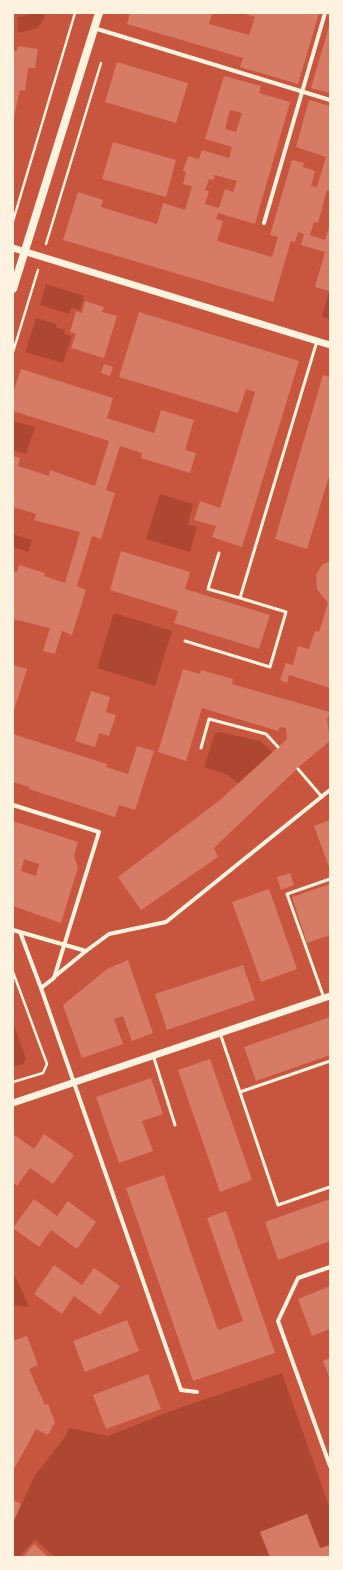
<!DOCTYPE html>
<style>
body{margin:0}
#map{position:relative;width:343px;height:1570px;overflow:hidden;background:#c8553d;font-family:Overpass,sans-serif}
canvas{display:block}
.frame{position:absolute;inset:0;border:14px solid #fff3e0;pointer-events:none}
</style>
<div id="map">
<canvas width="343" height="1570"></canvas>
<div class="frame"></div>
</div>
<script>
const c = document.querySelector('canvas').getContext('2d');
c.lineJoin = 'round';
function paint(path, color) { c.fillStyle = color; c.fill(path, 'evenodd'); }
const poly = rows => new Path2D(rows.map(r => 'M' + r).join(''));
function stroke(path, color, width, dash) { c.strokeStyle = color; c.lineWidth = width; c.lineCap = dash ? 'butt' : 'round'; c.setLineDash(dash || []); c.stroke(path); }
const green = poly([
 [35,13,45,13,43,21,37,28,18,33,17,17],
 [46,284,84,296,80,310,71,308,69,314,40,305],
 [329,291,330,291,330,319,322,317],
 [36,318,56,324,56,327,65,330,64,334,72,336,63,363,25,352],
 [13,421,35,427,26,454,13,450],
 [160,494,193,504,188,524,197,527,190,552,146,539],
 [13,534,32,540,28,552,13,547],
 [114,613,172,631,155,686,97,668],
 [220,732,260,741,273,752,239,784,228,775,204,767,215,733],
 [13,1023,26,1059,23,1064,13,1067],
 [15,1276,29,1307,13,1305,13,1277],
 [282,1373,330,1509,330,1545,320,1548,307,1514,260,1532,270,1557,226,1557,224,1556,59,1557,54,1556,35,1540,18,1557,13,1557,13,1523,35,1475,65,1437,69,1428,108,1436,171,1411]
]);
const building = poly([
 [130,13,212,13,209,24,249,35,255,17,242,13,319,13,298,84,240,67,243,58,127,24],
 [330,23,330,93,311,88],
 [18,46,38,49,35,68,28,68,25,91,20,90,13,121,13,50,17,51],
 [117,62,188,83,176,123,105,102],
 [224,76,261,86,259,93,290,102,255,224,218,213,216,219,223,221,217,241,272,257,278,237,270,235,292,160,304,163,303,167,315,171,311,186,317,187,326,157,296,147,309,100,330,106,330,191,327,190,318,223,314,222,310,235,325,240,330,225,329,291,315,287,325,252,301,245,304,234,298,232,295,242,291,241,273,302,63,240,78,192,103,200,101,207,157,224,163,203,185,210,192,186,183,184,186,172,183,171,188,156,199,159,202,150,229,158,232,147,205,139],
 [230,110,242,113,236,132,225,129],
 [215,175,237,181,233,192,225,189,219,208,205,204,209,191,205,190,209,179,213,180],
 [113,142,176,160,166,197,102,179],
 [85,301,104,307,102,312,117,316,104,358,71,348,76,334,70,332,76,311,82,313],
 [139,312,299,361,242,547,212,537,216,526,194,520,200,501,220,508,255,392,246,389,238,413,119,377],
 [104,364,113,367,110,376,101,373],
 [21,369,113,398,107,418,154,433,161,410,194,420,185,450,196,453,190,473,141,458,142,453,120,446,106,490,115,493,101,539,92,536,77,586,86,590,72,635,62,631,55,654,43,651,50,628,13,619,13,571,17,572,19,565,45,573,44,576,65,583,80,532,34,520,36,514,13,507,13,456,20,458,18,466,49,476,50,470,95,486,109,441,13,411,13,393],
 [323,375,330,377,330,473,307,549,275,539],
 [121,551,190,572,185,589,270,615,259,649,174,623,178,611,110,590],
 [330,561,330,688,289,675,287,683,280,680,286,663,293,665,298,646,309,649,315,631,319,632,328,603,317,589,316,575,322,565],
 [13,665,27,669,13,713],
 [183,669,200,674,201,670,233,679,232,684,330,712,327,719,330,741,301,765,214,848,218,857,141,910,118,877,220,800,287,739,286,728,280,727,278,731,202,708,186,761,158,752],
 [91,691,110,697,106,712,116,715,109,736,99,733,95,747,75,741],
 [13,734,107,764,106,767,128,774,137,746,154,751,135,810,119,805,115,817,29,789,29,787,13,782],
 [330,820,330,867,329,867,314,826],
 [13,821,78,842,74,856,78,867,61,923,13,906],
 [24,859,39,864,36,876,21,871],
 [290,873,294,885,281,890,277,877],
 [330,884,330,935,307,943,292,897],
 [269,889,297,969,261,982,232,902],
 [128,960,153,1033,132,1041,123,1016,114,1019,123,1044,82,1058,63,1005,107,969],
 [243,965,255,1000,167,1030,155,994],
 [330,1017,330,1055,256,1081,244,1047],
 [210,1059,252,1180,220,1192,178,1070],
 [151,1078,163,1114,142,1121,153,1151,119,1163,96,1097],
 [13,1134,34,1149,44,1134,74,1155,53,1184,30,1168,17,1186,13,1183],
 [164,1175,218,1330,243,1321,207,1218,226,1211,275,1353,193,1381,126,1188],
 [34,1199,57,1216,68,1201,96,1222,77,1249,51,1230,39,1247,13,1228],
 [330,1199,330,1241,278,1260,265,1222],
 [54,1265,82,1285,94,1268,120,1286,100,1315,74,1296,62,1314,34,1294],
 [330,1286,330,1329,312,1336,298,1299],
 [127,1320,139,1351,85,1372,73,1341],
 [13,1335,15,1340,27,1336,38,1365,29,1369,45,1405,48,1404,55,1422,48,1435,36,1429,13,1471],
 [330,1358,330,1379,323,1361],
 [148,1374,161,1409,106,1429,93,1395],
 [13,1500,21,1504,13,1523],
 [307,1514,320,1548,330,1545,330,1557,270,1557,260,1532],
 [34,1544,48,1557,23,1557]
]);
const path = poly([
 [13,221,75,13],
 [46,244,101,63],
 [13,352,38,270],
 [13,972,47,1064,43,1073,13,1082]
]);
const service = poly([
 [219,553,208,589,240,598],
 [185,641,270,667,286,612,240,598,317,341],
 [201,748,209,719,266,734,278,747],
 [298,769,322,797],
 [324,998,287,894,330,879],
 [220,1033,278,1205,330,1187],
 [153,1055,175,1125],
 [240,1092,330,1061]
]);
const minor = poly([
 [94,28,330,100],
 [264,223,325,13],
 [13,805,99,832,54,978,41,988],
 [13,930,20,932,41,988,181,1390,197,1392],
 [20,932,86,951,109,934,166,922,330,790],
 [54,977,86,951],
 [330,1267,298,1278,278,1321,330,1466]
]);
const tertiary = poly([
 [13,248,330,345],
 [13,1103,330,996]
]);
const secondary = poly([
 [13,289,99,13]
]);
paint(green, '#ae4732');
paint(building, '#d67c66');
stroke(path, '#fff3e0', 2.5);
stroke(service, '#fff3e0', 3);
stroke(minor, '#fff3e0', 4);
stroke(tertiary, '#fff3e0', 7);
stroke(secondary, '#fff3e0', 8);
</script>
